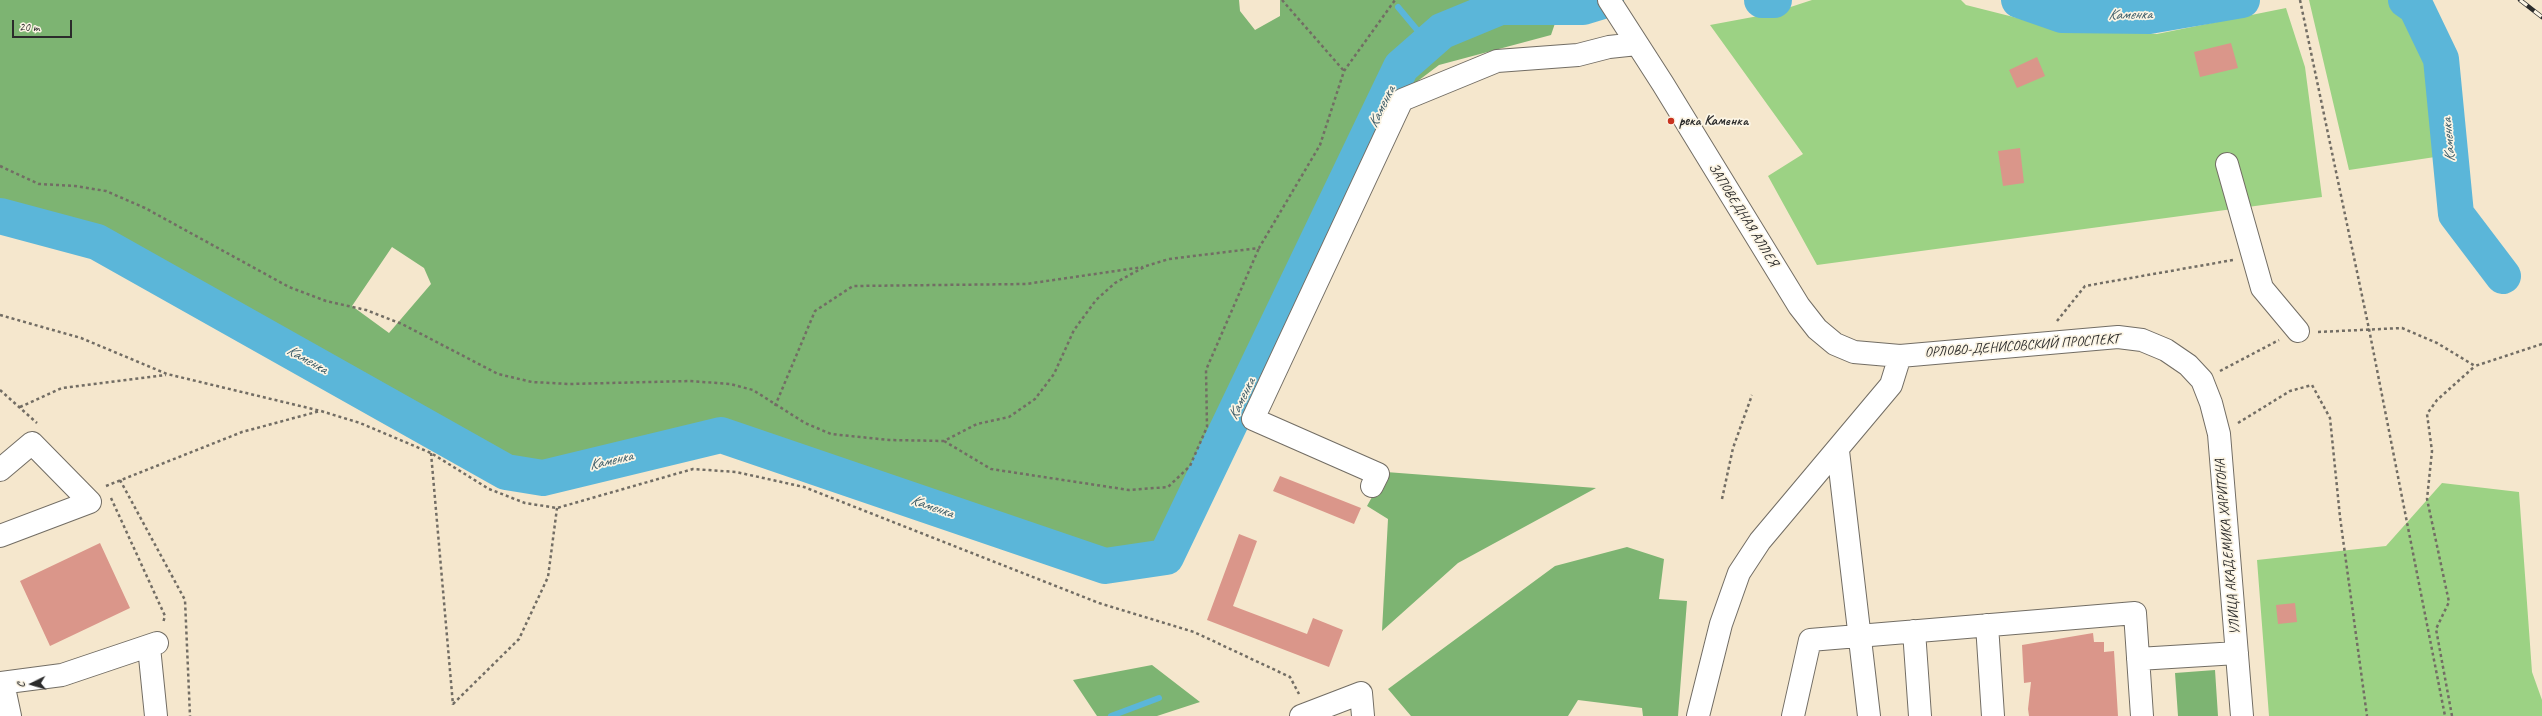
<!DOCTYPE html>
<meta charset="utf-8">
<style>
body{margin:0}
#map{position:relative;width:2542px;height:716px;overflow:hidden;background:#f5e7cd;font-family:Caveat,sans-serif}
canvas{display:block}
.north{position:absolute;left:12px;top:664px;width:40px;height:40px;-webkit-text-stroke:3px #fcf5e5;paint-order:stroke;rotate:265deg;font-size:11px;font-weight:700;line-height:16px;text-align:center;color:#2b2b2b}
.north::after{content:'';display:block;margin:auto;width:14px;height:18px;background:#2b2b2b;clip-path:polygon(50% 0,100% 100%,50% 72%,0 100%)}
.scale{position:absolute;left:12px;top:20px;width:60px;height:18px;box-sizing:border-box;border:2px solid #2b2b2b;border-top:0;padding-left:5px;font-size:12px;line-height:14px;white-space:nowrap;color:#2b2b2b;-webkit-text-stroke:3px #fcf5e5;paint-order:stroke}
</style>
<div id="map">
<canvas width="2542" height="716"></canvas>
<div class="north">С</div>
<div class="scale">20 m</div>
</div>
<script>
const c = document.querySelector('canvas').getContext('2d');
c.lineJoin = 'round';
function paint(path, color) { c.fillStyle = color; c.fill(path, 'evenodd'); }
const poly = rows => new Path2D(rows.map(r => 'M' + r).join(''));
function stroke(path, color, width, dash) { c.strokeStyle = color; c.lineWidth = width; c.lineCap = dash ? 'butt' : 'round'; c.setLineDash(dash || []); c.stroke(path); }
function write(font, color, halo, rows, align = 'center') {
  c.font = font + ' Caveat,sans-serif'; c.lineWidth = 3.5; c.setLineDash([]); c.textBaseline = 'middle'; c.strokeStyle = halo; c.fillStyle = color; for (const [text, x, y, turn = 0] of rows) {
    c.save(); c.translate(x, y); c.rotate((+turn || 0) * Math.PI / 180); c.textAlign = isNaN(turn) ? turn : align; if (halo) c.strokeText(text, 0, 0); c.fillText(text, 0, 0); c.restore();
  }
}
const green = poly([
 [1812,0,1961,0,1966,5,2057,28,2157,34,2286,8,2305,67,2322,197,1817,265,1768,176,1803,154,1710,25,1769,14],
 [2309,0,2398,0,2408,7,2434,60,2441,114,2435,157,2349,170],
 [2442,483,2519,492,2532,672,2542,700,2542,716,2269,716,2257,560,2386,546]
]);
const forest = poly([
 [0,0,1239,0,1240,11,1255,30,1280,16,1280,0,1563,0,1551,35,1439,65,1398,96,1171,554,1108,554,723,422,520,468,105,233,0,208],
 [392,247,424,268,431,284,389,333,352,306],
 [1386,472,1596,488,1458,563,1382,631,1388,519,1367,506],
 [1627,547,1664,559,1659,599,1687,601,1678,716,1643,716,1642,708,1578,700,1568,716,1411,716,1388,689,1555,566],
 [1152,665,1200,702,1157,716,1097,716,1073,680],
 [2215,670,2218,716,2178,716,2175,673]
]);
const stream = poly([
 [1398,7,1428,43],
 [1111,716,1159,698]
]);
const river = poly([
 [1762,0,1774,0],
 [2019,0,2062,15,2149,16,2242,0],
 [2406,0,2416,7,2441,59,2456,214,2503,276],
 [0,216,97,242,506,472,543,478,721,435,1105,566,1166,557,1401,67,1442,31,1500,7,1583,7,1606,0]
]);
const building = poly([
 [2231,43,2238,68,2200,77,2194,52],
 [2037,57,2045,76,2017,88,2009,70],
 [2020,148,2024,183,2003,186,1998,151],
 [1280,476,1361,508,1354,524,1273,491],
 [1239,534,1257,541,1233,606,1307,634,1313,618,1343,630,1329,667,1207,620],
 [100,543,130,608,50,646,20,581],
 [2295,603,2297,622,2278,624,2276,605],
 [2093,633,2094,642,2104,642,2104,652,2114,651,2118,716,2029,716,2028,709,2031,682,2024,683,2022,645]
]);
const path = poly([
 [1282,0,1344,71],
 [2300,0,2369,329,2445,716],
 [0,166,39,184,75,186,106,191,145,208,289,287,326,301,366,310,402,324,498,374,532,382,569,384,690,381,730,384,753,390,805,423,831,434,889,440,944,441,977,424,1009,417,1035,399,1054,374,1074,330,1096,300,1115,283,1146,266,1169,259,1259,248,1320,145,1344,71,1395,0],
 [0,315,81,338,167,374,321,411,360,423,431,453,489,489,525,503,557,508,693,469,736,472,804,487,1099,603,1194,632,1290,677,1299,694],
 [2057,321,2085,286,2233,260],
 [2318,332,2402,328,2437,343,2475,366,2542,344],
 [2220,371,2279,340],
 [0,390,37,423],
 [775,406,815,311,853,286,1026,284,1143,267],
 [20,407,62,388,166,375],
 [2238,423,2290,391,2312,385,2330,418,2340,517,2367,716],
 [944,441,991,469,1129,490,1168,487,1190,466,1207,427,1206,370,1259,248],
 [431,453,453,705],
 [120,480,185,600,190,716],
 [106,486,242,432,320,411],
 [111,498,165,616,163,623],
 [1722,499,1733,448,1752,395],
 [453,704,519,639,548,577,557,508],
 [2452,716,2436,629,2449,602,2427,499,2432,451,2427,414,2437,400,2475,366]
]);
const minor = poly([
 [1609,0,1663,84,1799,306,1817,329,1835,344,1854,352,1900,356,2118,337,2142,340,2166,350,2188,365,2202,380,2211,403,2219,434,2242,716],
 [2227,164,2262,288,2298,331],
 [1838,451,1869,716],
 [0,470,32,443,90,502,0,536],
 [1372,486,1378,474,1253,419,1402,100,1497,61,1578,55,1609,47,1637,44],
 [1987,625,1993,716],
 [1914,631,1920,716],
 [149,647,156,716],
 [2138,659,2237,653],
 [0,683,62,675,157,643],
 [3,683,10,716],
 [1301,716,1361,693,1363,716],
 [1698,716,1721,624,1739,573,1760,541,1891,385,1900,356],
 [1793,716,1810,640,2135,613,2142,716]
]);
const rail = poly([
 [2520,0,2542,17]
]);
const markers = [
 [1671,121,4,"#c8321e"]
];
const poiNames = [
 ["река Каменка",1679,121]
];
const streetNames = [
 ["ЗАПОВЕДНАЯ АЛЛЕЯ",1743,215,58],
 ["ОРЛОВО-ДЕНИСОВСКИЙ ПРОСПЕКТ",2022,346,-4],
 ["УЛИЦА АКАДЕМИКА ХАРИТОНА",2228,547,-95]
];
const waterNames = [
 ["Каменка",2130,15,-1],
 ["Каменка",1382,107,-64],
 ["Каменка",2449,140,-95],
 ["Каменка",307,360,29],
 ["Каменка",1242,399,-64],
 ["Каменка",611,461,-13],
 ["Каменка",932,507,19]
];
paint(green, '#9cd284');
paint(forest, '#7db472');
stroke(stream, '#5bb6d9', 6);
stroke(river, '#5bb6d9', 36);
paint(building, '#da968a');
stroke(minor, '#726d64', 24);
stroke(path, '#726d64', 2.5, [3, 3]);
stroke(minor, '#fff', 22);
stroke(rail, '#2b2b2b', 4.5);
stroke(rail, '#fcf5e5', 3, [9]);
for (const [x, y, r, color] of markers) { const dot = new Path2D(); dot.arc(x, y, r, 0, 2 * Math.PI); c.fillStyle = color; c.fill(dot); stroke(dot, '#fcf5e5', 1.5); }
write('bold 14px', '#2b2b2b', '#fcf5e5', poiNames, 'left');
write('14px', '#2b2b2b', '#fcf5e5', streetNames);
write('italic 15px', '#3c5c68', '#fcf5e5', waterNames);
</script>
